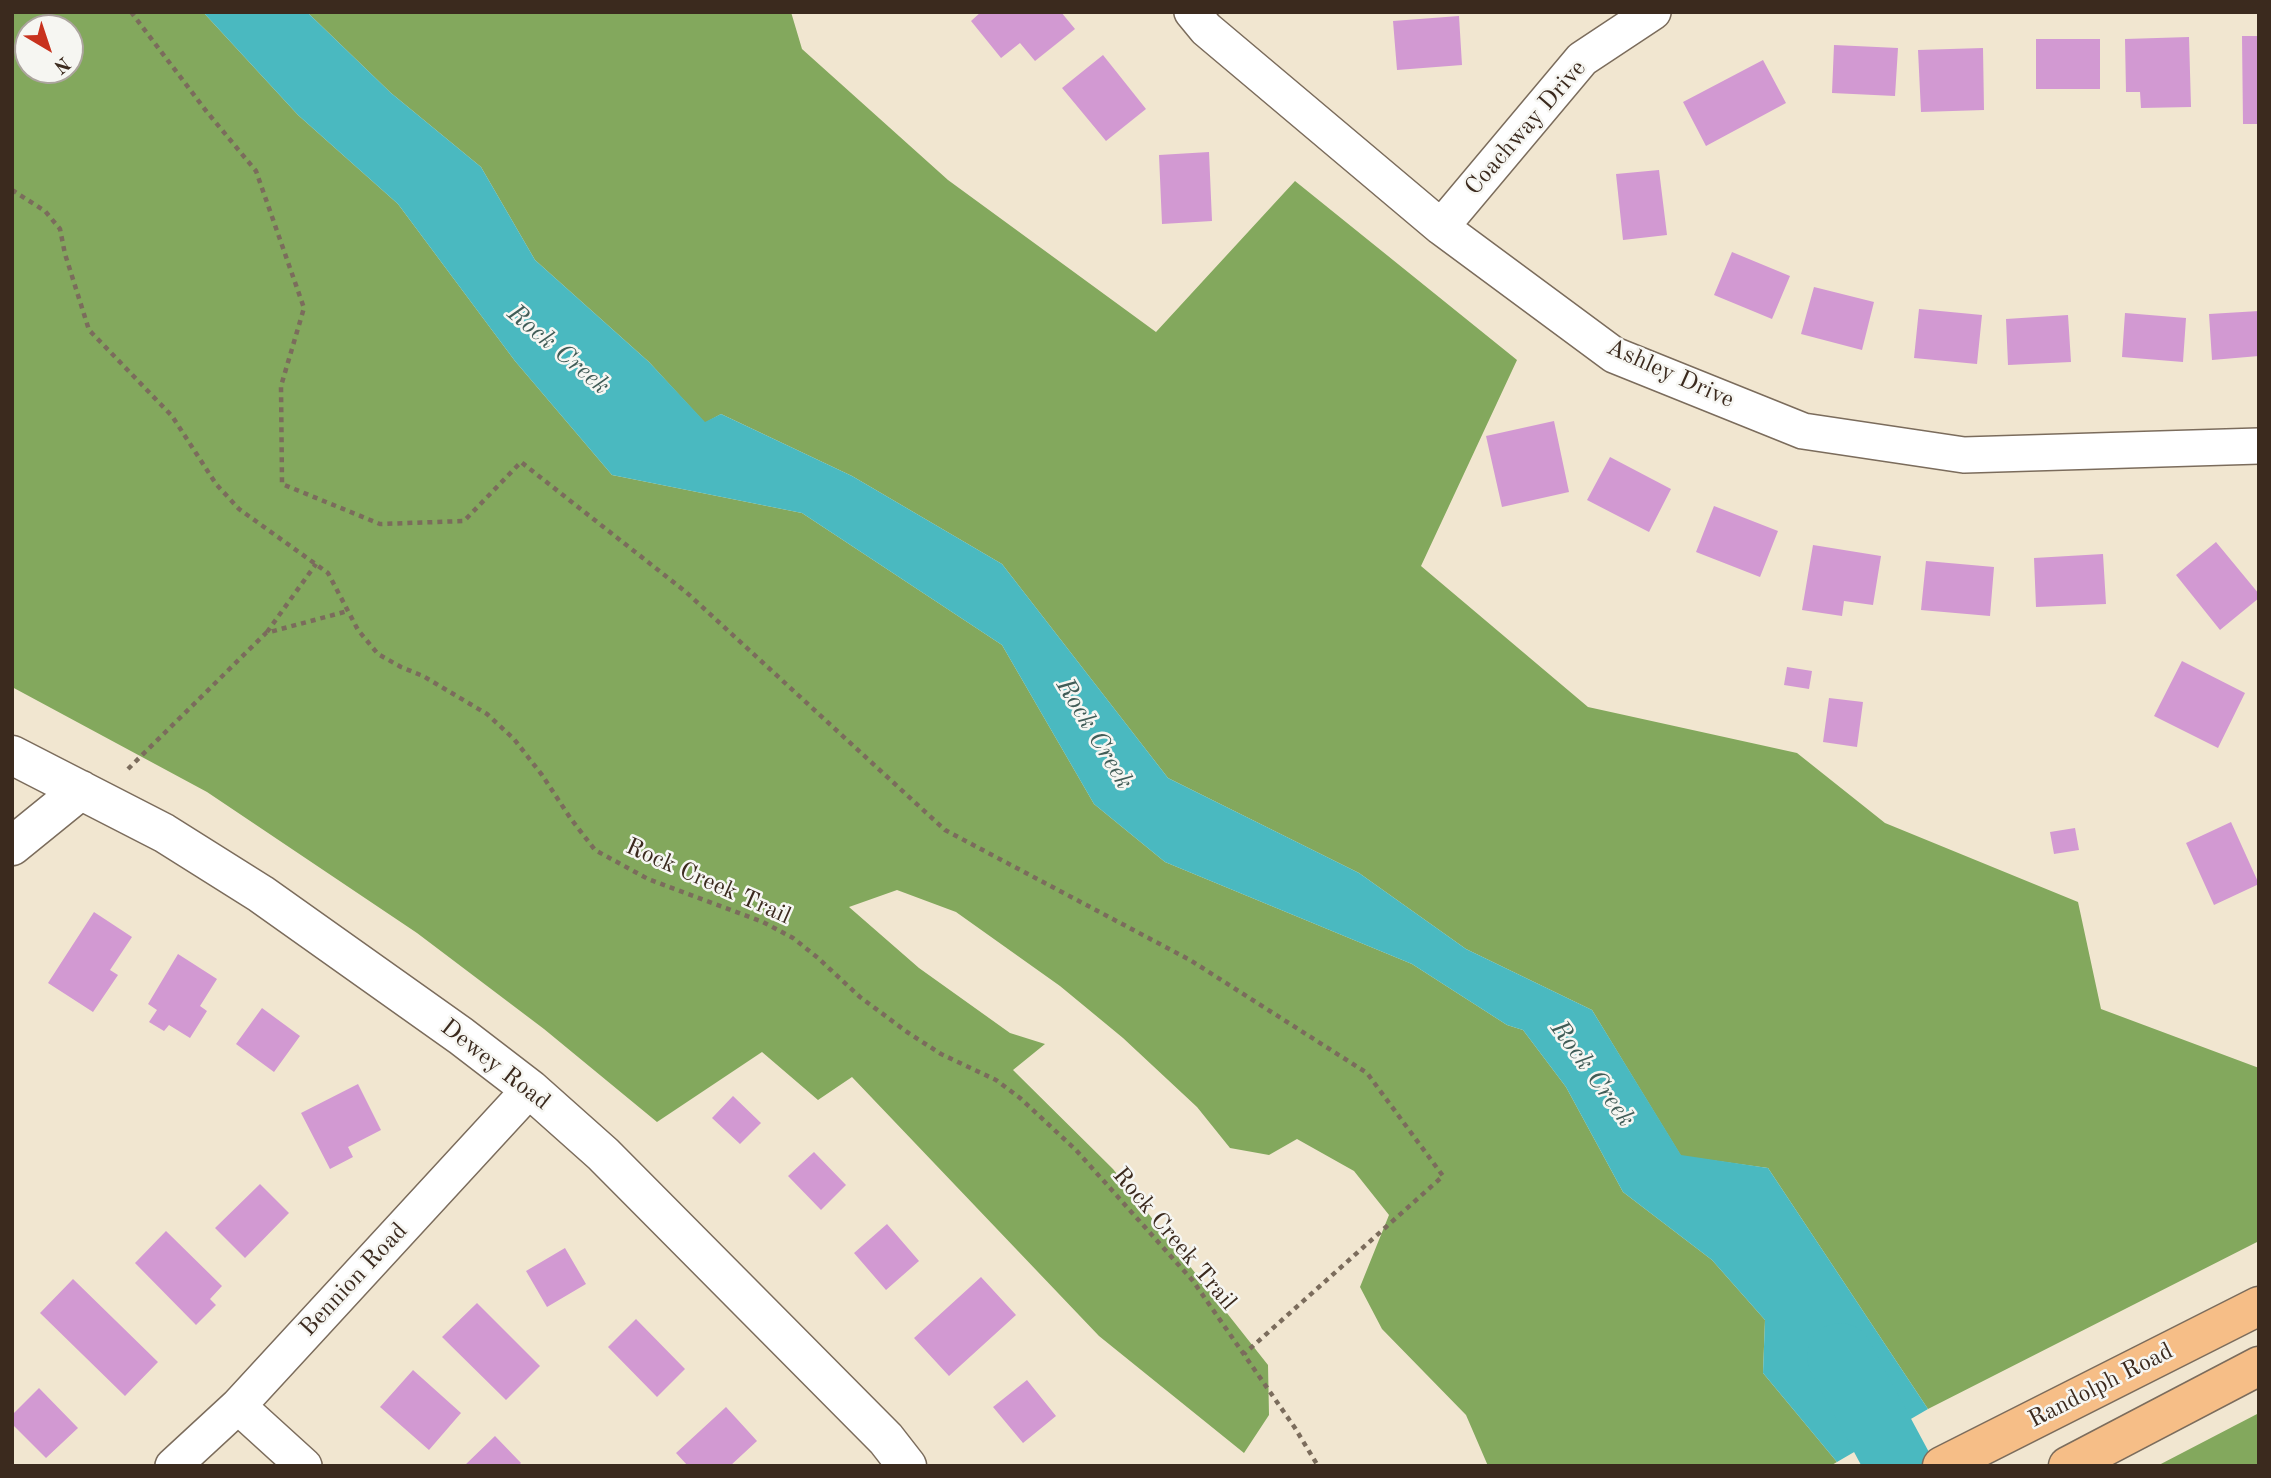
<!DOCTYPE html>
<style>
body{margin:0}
#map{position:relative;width:2271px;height:1478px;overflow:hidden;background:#f1e6d0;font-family:"Old Standard TT",serif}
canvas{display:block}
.frame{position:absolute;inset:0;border:14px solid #3b2a1e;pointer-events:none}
.north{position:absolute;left:14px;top:14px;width:70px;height:70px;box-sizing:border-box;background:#f6f6f2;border:2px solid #aba49d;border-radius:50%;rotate:141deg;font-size:19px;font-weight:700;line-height:28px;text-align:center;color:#3b2a1e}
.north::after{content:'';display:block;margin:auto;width:24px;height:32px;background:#c8321e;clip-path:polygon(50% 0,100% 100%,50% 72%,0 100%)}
</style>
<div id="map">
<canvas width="2271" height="1478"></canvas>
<div class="frame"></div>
<div class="north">N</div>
</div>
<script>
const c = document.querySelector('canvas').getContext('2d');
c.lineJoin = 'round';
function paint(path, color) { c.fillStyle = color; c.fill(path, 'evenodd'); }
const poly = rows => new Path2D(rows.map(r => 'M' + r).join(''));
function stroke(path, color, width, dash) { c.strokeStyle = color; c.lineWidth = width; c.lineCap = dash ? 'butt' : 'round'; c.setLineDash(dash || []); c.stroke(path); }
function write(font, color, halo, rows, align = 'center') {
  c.font = font + ' "Old Standard TT",serif'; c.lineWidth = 5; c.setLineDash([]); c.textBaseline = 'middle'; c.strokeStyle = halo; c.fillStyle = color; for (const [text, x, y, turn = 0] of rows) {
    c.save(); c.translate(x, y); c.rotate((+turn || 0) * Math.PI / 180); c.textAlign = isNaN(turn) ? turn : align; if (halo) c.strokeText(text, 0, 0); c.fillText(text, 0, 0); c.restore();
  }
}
const forest = poly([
 [12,12,203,12,298,115,398,204,515,361,612,475,802,513,1002,645,1094,804,1165,862,1412,964,1507,1025,1523,1030,1566,1087,1623,1192,1712,1260,1765,1320,1763,1373,1837,1462,1830,1466,1488,1466,1466,1415,1382,1329,1360,1287,1389,1215,1354,1171,1297,1139,1269,1155,1230,1148,1197,1107,1123,1038,1060,986,956,912,897,890,849,907,919,968,1010,1033,1045,1044,1013,1070,1113,1169,1268,1365,1269,1415,1244,1453,1099,1336,852,1077,818,1100,762,1052,657,1122,544,1029,417,933,207,792,12,687],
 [28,28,70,28,70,70,28,70],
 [307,12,791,12,802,49,948,180,1156,332,1295,181,1517,360,1421,566,1588,707,1797,753,1885,823,2078,902,2101,1009,2259,1068,2259,1241,1928,1409,1768,1168,1681,1156,1592,1010,1466,949,1359,873,1168,778,1002,564,852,476,721,414,705,423,649,362,535,260,481,167,391,93],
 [2259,1413,2259,1466,2157,1466]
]);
const water = poly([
 [203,12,307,12,391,93,481,167,535,260,649,362,705,422,721,414,852,476,1002,564,1168,778,1359,873,1466,949,1592,1010,1681,1155,1768,1168,1928,1409,1837,1462,1763,1373,1765,1320,1712,1260,1623,1192,1566,1087,1523,1030,1507,1025,1412,964,1165,862,1094,804,1002,645,802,513,612,475,515,361,398,204,298,115]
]);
const river = poly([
 [1840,1356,1899,1466]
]);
const building = poly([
 [981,12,1061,12,1075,29,1035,61,1020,43,1001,58,971,21],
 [1459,16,1462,65,1397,70,1393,21],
 [2242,36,2259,36,2259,124,2243,124],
 [2189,37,2191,107,2141,108,2140,92,2126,92,2125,39],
 [2036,39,2100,39,2100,89,2036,89],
 [1834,45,1898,48,1895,96,1832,93],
 [1983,48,1984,110,1921,112,1918,50],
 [1103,55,1146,109,1106,141,1062,88],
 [1763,60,1786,103,1706,146,1683,102],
 [1209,152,1212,221,1162,224,1159,155],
 [1659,170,1667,235,1623,240,1616,174],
 [1732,252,1790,276,1772,319,1714,295],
 [1814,287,1874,302,1862,350,1801,334],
 [1919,309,1982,315,1977,364,1914,358],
 [2259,311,2259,356,2212,360,2209,314],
 [2125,313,2186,318,2183,362,2122,357],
 [2068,315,2071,362,2008,365,2006,319],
 [1554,421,1569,492,1502,507,1486,436],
 [1610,457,1671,489,1649,532,1587,500],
 [1714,506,1778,531,1760,577,1696,552],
 [2216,542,2259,594,2259,598,2220,630,2176,575],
 [1813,545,1881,556,1873,605,1844,601,1842,616,1802,610],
 [2103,554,2106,604,2036,607,2034,558],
 [1926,561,1994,567,1990,616,1921,610],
 [2182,661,2245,693,2218,748,2154,716],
 [1787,667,1812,671,1809,689,1784,685],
 [1829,698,1863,702,1857,747,1823,742],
 [2231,822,2259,884,2214,905,2186,843],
 [2075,828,2079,850,2054,854,2050,832],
 [94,912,132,937,110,970,118,975,93,1012,48,983],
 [178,954,217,979,200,1006,207,1011,190,1038,169,1025,164,1031,149,1022,157,1010,148,1004],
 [262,1008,300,1036,274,1072,236,1044],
 [358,1084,381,1130,348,1147,353,1157,330,1169,301,1113],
 [733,1096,761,1123,740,1144,712,1118],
 [814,1152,846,1185,821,1210,788,1176],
 [260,1184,289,1213,245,1258,215,1228],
 [887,1224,919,1261,886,1290,854,1253],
 [166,1231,222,1286,210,1299,216,1305,196,1325,135,1263],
 [565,1248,586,1284,547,1307,526,1271],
 [981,1277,1016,1315,949,1376,914,1338],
 [73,1279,158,1362,125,1396,40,1313],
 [477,1303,540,1366,506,1400,442,1337],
 [636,1319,685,1369,657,1397,608,1347],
 [413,1370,461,1413,429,1450,380,1407],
 [1027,1380,1056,1416,1023,1443,993,1407],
 [39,1388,78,1428,46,1458,12,1424,12,1415],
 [726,1407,757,1441,730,1466,688,1466,676,1453],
 [495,1436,521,1463,518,1466,464,1466]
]);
const path = poly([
 [131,12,207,112,256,171,304,308,281,386,282,484,380,524,464,521,521,462,686,592,945,830,1190,960,1367,1073,1443,1176,1244,1354],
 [12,190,45,211,60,229,65,254,89,330,172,416,216,484,239,509,328,573,358,630,378,654,401,667,423,676,487,714,514,739,542,775,571,819,595,850,648,879,763,922,793,938,818,958,860,997,907,1032,941,1054,996,1080,1020,1098,1076,1150,1193,1281,1295,1428,1318,1466],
 [267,632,316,564],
 [128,769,266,633,348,611]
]);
const minor = poly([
 [1192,12,1206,29,1441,227,1614,355,1803,431,1964,455,2259,446],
 [1441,227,1582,59,1653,12],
 [238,1406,304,1466],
 [173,1466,238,1406,530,1089]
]);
const tertiary = poly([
 [12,755,164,833,261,894,461,1036,530,1089,603,1154,886,1439,907,1466],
 [12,846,81,790]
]);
const primary = poly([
 [1942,1466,2259,1306],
 [2068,1466,2259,1366]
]);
const streetNames = [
 ["Coachway Drive",1526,128,-49],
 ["Ashley Drive",1670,374,24],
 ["Rock Creek Trail",708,882,24],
 ["Dewey Road",495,1065,38],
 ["Rock Creek Trail",1174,1239,50],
 ["Bennion Road",354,1280,-47],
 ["Randolph Road",2101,1386,-27]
];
const waterNames = [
 ["Rock Creek",558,350,40],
 ["Rock Creek",1094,734,59],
 ["Rock Creek",1592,1074,54]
];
paint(forest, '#83a85d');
paint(water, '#4ab9c0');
stroke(river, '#4ab9c0', 66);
paint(building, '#d299d2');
stroke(minor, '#7b6c5c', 38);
stroke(tertiary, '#7b6c5c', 41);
stroke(primary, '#7b6c5c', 41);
stroke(path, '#7b6c5c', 4.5, [5, 5]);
stroke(minor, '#fff', 35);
stroke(tertiary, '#fff', 38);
stroke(primary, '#f6be87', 38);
write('24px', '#3b2a1e', '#f6f6f2', streetNames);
write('italic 26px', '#405c57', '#f6f6f2', waterNames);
</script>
